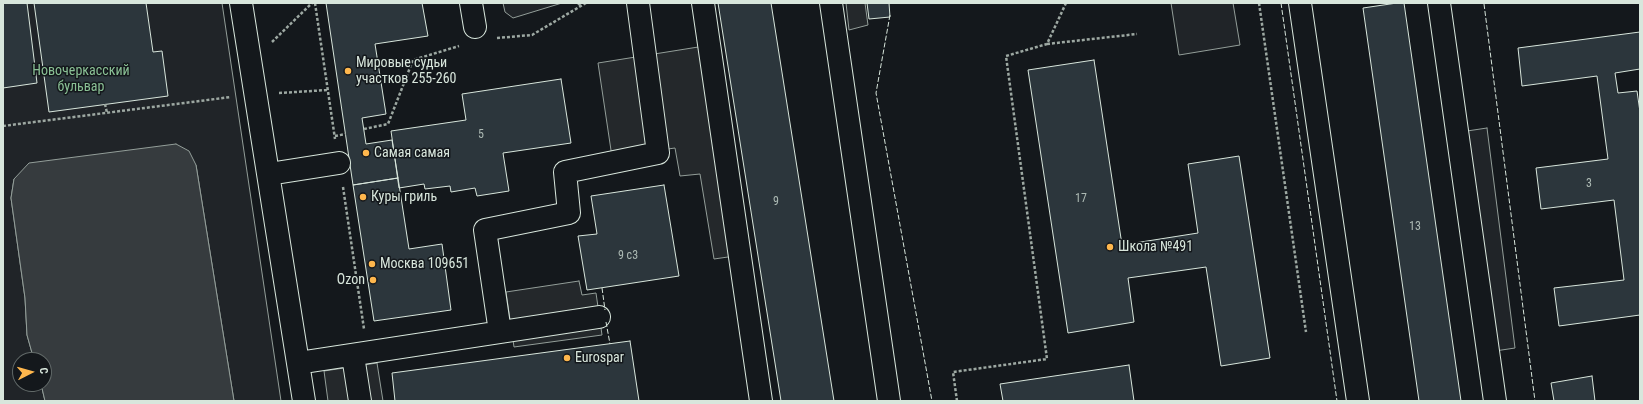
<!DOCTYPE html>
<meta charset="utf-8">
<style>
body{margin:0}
#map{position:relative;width:1643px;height:404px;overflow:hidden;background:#14181c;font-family:"Roboto Condensed",sans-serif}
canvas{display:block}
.frame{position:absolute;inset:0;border:4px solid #d8e6dc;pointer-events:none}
.north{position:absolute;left:12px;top:352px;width:40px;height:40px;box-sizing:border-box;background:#14181c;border:1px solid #626a69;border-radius:50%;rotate:84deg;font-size:11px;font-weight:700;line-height:16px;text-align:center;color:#d8e6dc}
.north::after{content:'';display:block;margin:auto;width:14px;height:18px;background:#ffb74d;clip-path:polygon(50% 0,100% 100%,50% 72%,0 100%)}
</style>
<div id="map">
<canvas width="1643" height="404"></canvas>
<div class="frame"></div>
<div class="north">С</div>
</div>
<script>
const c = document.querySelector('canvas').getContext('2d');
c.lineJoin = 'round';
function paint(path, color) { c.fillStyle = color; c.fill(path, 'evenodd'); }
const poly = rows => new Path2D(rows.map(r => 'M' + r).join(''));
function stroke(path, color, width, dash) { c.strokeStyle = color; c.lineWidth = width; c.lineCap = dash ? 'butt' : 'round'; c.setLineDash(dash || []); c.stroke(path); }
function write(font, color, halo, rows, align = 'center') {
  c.font = font + ' "Roboto Condensed",sans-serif'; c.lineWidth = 3; c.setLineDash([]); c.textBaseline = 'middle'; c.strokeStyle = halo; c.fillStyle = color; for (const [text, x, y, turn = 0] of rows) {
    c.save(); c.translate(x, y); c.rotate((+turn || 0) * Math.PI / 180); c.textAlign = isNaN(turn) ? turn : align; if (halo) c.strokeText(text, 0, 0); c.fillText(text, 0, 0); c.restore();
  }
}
const green = poly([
 [3,3,222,3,281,401,234,401,196,165,14,179,11,198,25,298,27,335,34,360,20,360,20,384,41,384,45,401,3,401,3,3],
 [503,3,562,3,513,18,505,12,503,3],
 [1171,3,1233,3,1240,45,1179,55,1171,3],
 [1487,128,1515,348,1495,351,1467,131,1487,128]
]);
const parking = poly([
 [846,3,865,3,868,25,849,30,846,3],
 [717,44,749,254,714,259,700,174,680,176,675,148,612,157,598,63,717,44],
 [579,281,582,295,596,293,602,335,514,347,506,292,579,281],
 [377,363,383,401,328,401,324,371,377,363]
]);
const water = poly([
 [176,144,189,151,196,165,234,401,45,401,41,384,44,384,44,360,34,360,27,335,25,298,11,198,14,179,29,163,176,144]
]);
const building = poly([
 [3,3,27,3,37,83,3,88,3,3],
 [34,3,146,3,153,52,162,51,168,96,49,112,34,3],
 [326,3,422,3,428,36,375,44,386,114,362,118,366,144,392,140,398,178,353,185,326,3],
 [718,3,771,3,834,401,781,401,718,3],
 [867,3,889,3,890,17,869,19,867,3],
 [1397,3,1404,3,1461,401,1419,401,1363,8,1397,3],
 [1640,32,1640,69,1615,73,1618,93,1637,91,1640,112,1640,315,1559,326,1554,288,1624,280,1614,200,1541,209,1536,168,1608,159,1597,76,1522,86,1518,48,1640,32],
 [1094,60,1122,245,1198,233,1188,164,1239,156,1270,358,1221,366,1206,267,1128,278,1134,322,1068,333,1028,70,1094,60],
 [561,79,571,143,503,153,509,191,477,196,475,188,451,192,450,186,425,189,424,184,399,188,391,131,466,120,462,94,561,79],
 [398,178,409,249,442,244,451,310,374,321,353,185,398,178],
 [664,185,679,276,587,290,578,236,597,234,591,196,664,185],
 [630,341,639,401,395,401,392,373,630,341],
 [1129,365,1134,401,1003,401,1000,384,1129,365],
 [1592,376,1595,401,1554,401,1551,383,1592,376]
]);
const path = poly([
 [315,3,335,139],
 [578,3,581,6],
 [1259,3,1306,332],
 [497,38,532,35,586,3],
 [272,42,312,3],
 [1047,44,1137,34],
 [279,93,328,90],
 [105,104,107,113],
 [3,126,231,97],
 [364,129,388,124,413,60,459,46],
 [335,136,346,134],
 [343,187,364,329],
 [957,401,953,372,1047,359,1006,56,1047,44,1066,3]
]);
const minor = poly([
 [241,3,304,401],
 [471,3,475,27],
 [703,3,761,401],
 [831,3,889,401],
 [1300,3,1358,401],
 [1439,3,1495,401],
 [269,174,339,163],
 [500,332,485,230,569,213,565,172,658,153,638,3],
 [353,356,360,401],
 [298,363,599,317]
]);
const fence = poly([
 [1281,3,1337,401],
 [1484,4,1535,401],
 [890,15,876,93,932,401],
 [602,288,605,310],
 [606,322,610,344]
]);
const markers = [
 [348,71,4,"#ffb74d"],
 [366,153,4,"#ffb74d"],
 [363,197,4,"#ffb74d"],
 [1110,247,4,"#ffb74d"],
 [372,264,4,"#ffb74d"],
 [373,280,4,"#ffb74d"],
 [567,358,4,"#ffb74d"]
];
const numberNames = [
 ["5",481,135],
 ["3",1589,184],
 ["17",1081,199],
 ["9",776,202],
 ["13",1415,227],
 ["9 с3",628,256]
];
const poiNames = [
 ["Мировые судьи",356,63],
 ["участков 255-260",356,79],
 ["Самая самая",374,153],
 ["Куры гриль",371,197],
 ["Школа №491",1118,247],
 ["Москва 109651",380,264],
 ["Ozon",365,280,"right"],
 ["Eurospar",575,358]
];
const parkNames = [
 ["Новочеркасский",81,71],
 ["бульвар",81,87]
];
paint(green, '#202428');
stroke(green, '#939e99', 1);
paint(parking, '#24282b');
stroke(parking, '#939e99', 1);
paint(water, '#363b3e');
stroke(water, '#939e99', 1);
paint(building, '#2c363c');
stroke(building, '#d8e6dc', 1);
stroke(minor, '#d8e6dc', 24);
stroke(path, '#9da8a2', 2.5, [3, 2]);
stroke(minor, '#14181c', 22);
stroke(fence, '#d8e6dc', 1, [5, 2]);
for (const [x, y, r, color] of markers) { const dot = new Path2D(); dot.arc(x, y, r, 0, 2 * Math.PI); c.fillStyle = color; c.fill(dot); stroke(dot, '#14181c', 1.5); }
write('12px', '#adbab4', null, numberNames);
write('14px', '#d8e6dc', '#14181c', poiNames, 'left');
write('14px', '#8ac095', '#14181c', parkNames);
</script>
